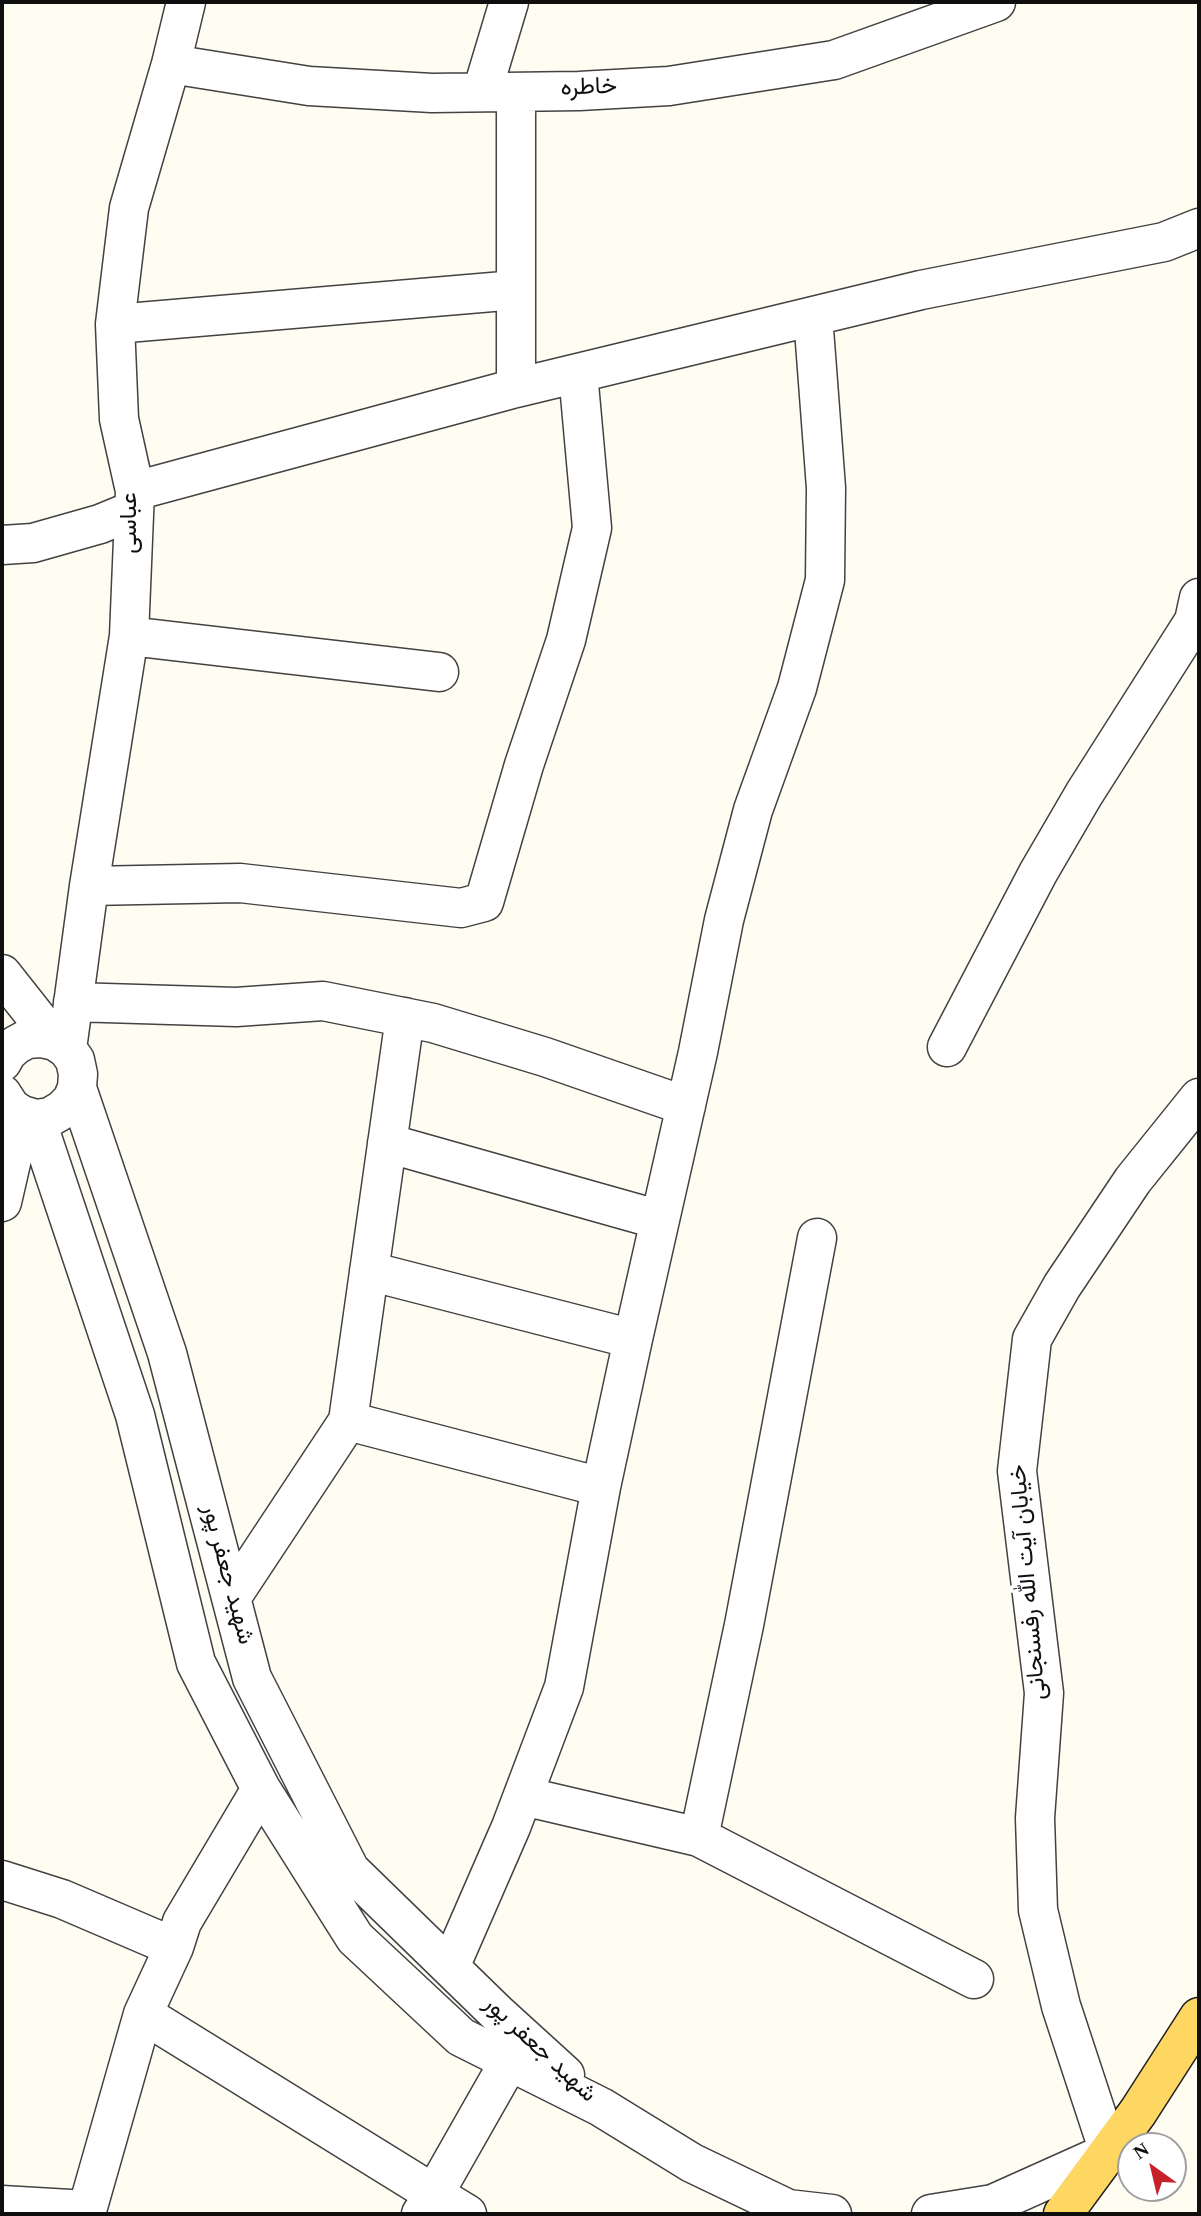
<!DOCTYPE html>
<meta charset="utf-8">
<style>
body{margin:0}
#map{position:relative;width:1201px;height:2216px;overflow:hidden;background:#fffcf1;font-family:Georgia,serif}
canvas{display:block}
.frame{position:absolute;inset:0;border:4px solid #0f0f0f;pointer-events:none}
.north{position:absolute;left:1117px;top:2132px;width:70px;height:70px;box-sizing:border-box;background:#fff;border:2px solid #9f9f9f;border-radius:50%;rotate:326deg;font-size:19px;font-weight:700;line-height:28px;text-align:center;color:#0f0f0f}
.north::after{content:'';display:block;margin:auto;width:24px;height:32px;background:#c6202a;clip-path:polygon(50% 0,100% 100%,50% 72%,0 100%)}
</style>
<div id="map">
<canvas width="1201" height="2216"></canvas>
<div class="frame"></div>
<div class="north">N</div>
</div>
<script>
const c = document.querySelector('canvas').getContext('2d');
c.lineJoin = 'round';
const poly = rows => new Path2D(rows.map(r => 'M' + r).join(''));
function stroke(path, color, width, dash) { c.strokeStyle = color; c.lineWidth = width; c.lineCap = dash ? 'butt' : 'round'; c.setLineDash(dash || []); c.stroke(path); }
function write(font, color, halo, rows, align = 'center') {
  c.font = font + ' Georgia,Vazirmatn,serif'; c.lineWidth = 7; c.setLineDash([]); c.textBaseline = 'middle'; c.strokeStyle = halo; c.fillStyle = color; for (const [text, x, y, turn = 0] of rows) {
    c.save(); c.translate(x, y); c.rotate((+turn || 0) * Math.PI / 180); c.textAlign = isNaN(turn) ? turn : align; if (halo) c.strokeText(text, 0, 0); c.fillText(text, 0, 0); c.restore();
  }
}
const minor = poly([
 [171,64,309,86,432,93,579,91,669,86,834,60,996,2],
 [482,92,509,2],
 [115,324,516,290],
 [516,388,516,92],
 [135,491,516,388,921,290,1164,242,1199,228],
 [2,545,33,543,100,524,134,510],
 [129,636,439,672],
 [89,886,240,883,461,908,484,902,524,765,566,640,592,528,578,373],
 [2,974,55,1041],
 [73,1002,236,1007,323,1001,433,1023,545,1057,686,1106],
 [947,1047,1038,873,1084,794,1194,621,1199,598],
 [67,1049,89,886,129,636,135,491,119,419,115,324,129,208,171,64,186,2],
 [2,1062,7,1053,16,1045,27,1039,41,1038,55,1041,67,1049,75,1060,78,1074,77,1088,72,1100,62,1110,50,1117,36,1119,22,1115,11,1108,2,1094],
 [77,1088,167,1353,252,1678,350,1870,498,2014,565,2075],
 [36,1119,135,1415,196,1663,261,1789,355,1938,461,2037,601,2107,692,2163,788,2209,832,2214],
 [387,1143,660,1220],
 [2,1202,22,1115],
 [369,1271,633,1339],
 [348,1421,601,1487],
 [231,1598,348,1421,405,1017],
 [523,1796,699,1837,974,1979],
 [699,1837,744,1625,817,1238],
 [2,1880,62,1899,174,1947],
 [450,1967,511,1827,564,1687,601,1487,633,1339,698,1052,724,920,753,810,797,688,825,580,826,488,813,316],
 [143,2014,434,2194,421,2214],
 [2,2205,87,2210],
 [86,2214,143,2014,174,1947,182,1922,261,1789],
 [467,2214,434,2194,509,2062],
 [931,2214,993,2204,1109,2152,1061,2006,1038,1910,1035,1818,1044,1693,1017,1471,1032,1339,1062,1286,1133,1180,1199,1098]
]);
const major = poly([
 [1063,2214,1138,2112,1199,2017]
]);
const streetNames = [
 ["خاطره",589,90,-2],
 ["عباسی",132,523,-90],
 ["شهید جعفر پور",225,1575,75],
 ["خیابان آیت الله رفسنجانی",1031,1582,-95],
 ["شهید جعفر پور",538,2051,43]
];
stroke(minor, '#424242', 41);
stroke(major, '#202020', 41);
stroke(minor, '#fff', 38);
stroke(major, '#fed662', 38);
write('24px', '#0f0f0f', '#fff', streetNames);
</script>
